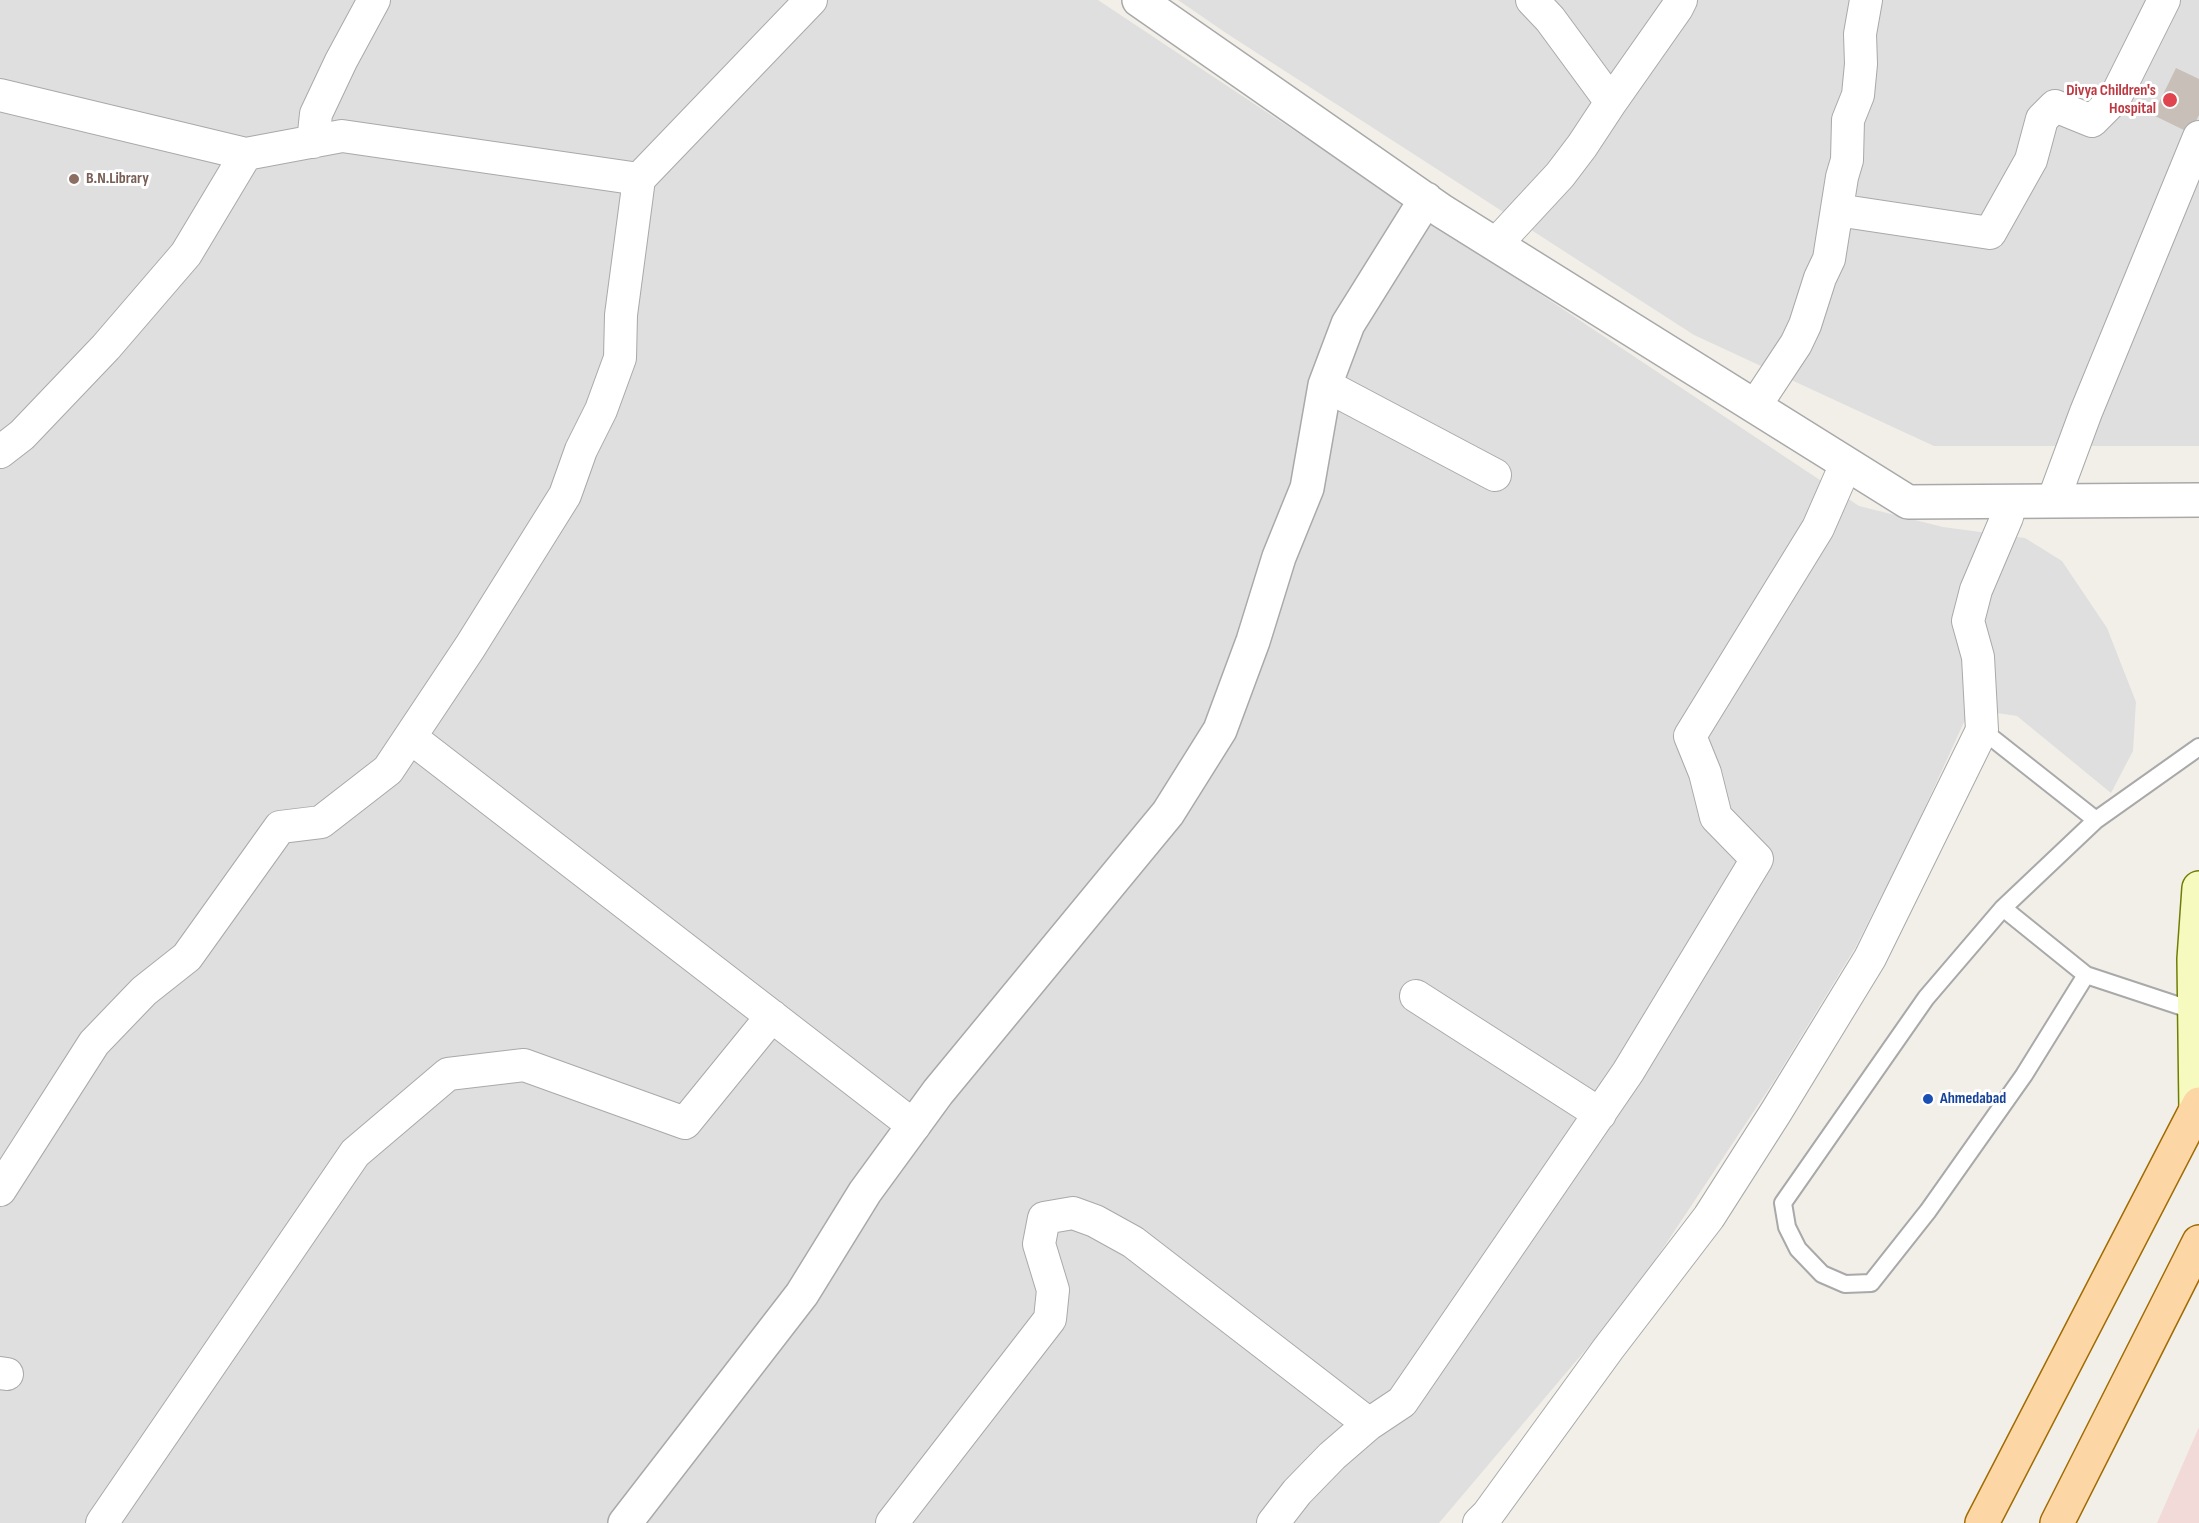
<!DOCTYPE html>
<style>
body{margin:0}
canvas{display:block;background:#f2efe9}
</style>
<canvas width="2199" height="1523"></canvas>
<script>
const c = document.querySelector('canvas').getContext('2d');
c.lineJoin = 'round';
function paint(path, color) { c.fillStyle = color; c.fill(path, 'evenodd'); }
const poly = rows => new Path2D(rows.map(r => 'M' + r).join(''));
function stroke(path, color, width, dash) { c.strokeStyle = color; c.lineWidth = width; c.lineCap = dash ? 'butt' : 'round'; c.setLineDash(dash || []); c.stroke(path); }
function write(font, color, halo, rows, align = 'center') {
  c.font = font + ' "Sofia Sans Condensed",sans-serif'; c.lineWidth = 6; c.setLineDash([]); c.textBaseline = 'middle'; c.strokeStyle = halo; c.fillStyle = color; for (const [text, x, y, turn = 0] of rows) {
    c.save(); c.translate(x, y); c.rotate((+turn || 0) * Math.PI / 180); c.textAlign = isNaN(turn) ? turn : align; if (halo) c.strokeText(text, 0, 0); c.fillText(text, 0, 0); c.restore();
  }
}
const residential = poly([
 [0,0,1098,0,1859,506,1943,527,2025,538,2062,561,2107,628,2136,702,2133,751,2111,793,2017,716,1970,709,1910,840,1855,948,1774,1081,1632,1295,1439,1523,0,1523],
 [1178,0,2199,0,2199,446,1934,446,1694,335,1226,33]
]);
const commercial = poly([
 [2199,1427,2199,1523,2157,1523]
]);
const building = poly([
 [2176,68,2199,79,2199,115,2190,133,2153,115]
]);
const service = poly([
 [1982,730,2096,820],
 [2003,908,2086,975,2024,1075,1928,1211,1871,1283,1845,1284,1822,1274,1798,1249,1787,1227,1783,1203,1926,998,2003,908,2096,820,2199,747],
 [2086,975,2195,1011]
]);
const minor = poly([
 [0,95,246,154,342,136,639,179,811,0],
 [1611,102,1677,8,1681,0],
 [313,142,316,114,341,61,374,0],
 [1837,210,1990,233,2031,160,2042,119,2055,106,2092,121,2115,98,2164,0],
 [1496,244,1560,175,1582,146,1611,102,1550,19,1532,0],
 [1325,385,1495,475],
 [1755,406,1796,344,1805,325,1820,278,1829,259,1842,177,1847,160,1848,120,1858,95,1861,64,1860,34,1866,0],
 [0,452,22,435,106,347,186,254,246,154],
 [2053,501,2086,412,2199,137],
 [410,737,914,1126],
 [1416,996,1600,1114],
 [0,1190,94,1043,144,991,187,957,280,827,321,822,388,770,470,647,565,495,581,450,601,410,620,358,621,315,639,179],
 [0,1373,7,1374],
 [102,1523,355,1153,448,1074,524,1065,685,1123,772,1016],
 [892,1523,1050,1319,1053,1290,1039,1244,1044,1218,1073,1213,1095,1221,1133,1242,1369,1424],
 [1273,1523,1297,1492,1332,1456,1369,1424,1402,1402,1628,1072,1757,859,1716,817,1705,773,1690,736,1818,528,1846,464],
 [1479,1523,1488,1514,1608,1349,1709,1217,1776,1112,1870,958,1982,730,1978,657,1968,621,1976,590,2007,517,2011,501]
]);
const tertiary = poly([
 [1139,0,1442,211,1908,502,2199,500],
 [625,1523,802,1294,865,1192,938,1092,1168,813,1220,730,1253,641,1279,557,1307,488,1325,385,1348,324,1426,199]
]);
const secondary = poly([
 [2196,1111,2194,959,2199,888]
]);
const primary = poly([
 [1982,1523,2199,1104],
 [2057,1523,2199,1242]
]);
const markers = [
 [2170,100,8,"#e0444e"],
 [74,179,6,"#8d6e63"],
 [1928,1099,6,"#1a4fb4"]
];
const healthNames = [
 ["Divya Children's",2156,91],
 ["Hospital",2156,109]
];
const educationNames = [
 ["B.N.Library",86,179]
];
const transitNames = [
 ["Ahmedabad",1940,1099]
];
paint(residential, '#e0dfdf');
paint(commercial, '#f2dad9');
paint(building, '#c7bfb8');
stroke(service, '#a9a9a9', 20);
stroke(minor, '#a9a9a9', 34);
stroke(tertiary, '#a9a9a9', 36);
stroke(secondary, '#707d05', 36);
stroke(primary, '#a06b00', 36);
stroke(service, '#fff', 16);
stroke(minor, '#fff', 32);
stroke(tertiary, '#fff', 33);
stroke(secondary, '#f7fabf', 33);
stroke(primary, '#fcd6a4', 33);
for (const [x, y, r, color] of markers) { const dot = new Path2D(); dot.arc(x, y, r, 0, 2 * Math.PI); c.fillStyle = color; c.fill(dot); stroke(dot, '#fff', 2); }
write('bold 16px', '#be3a42', '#fff', healthNames, 'right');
write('bold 16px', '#785e54', '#fff', educationNames, 'left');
write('bold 16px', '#164399', '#fff', transitNames, 'left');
</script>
